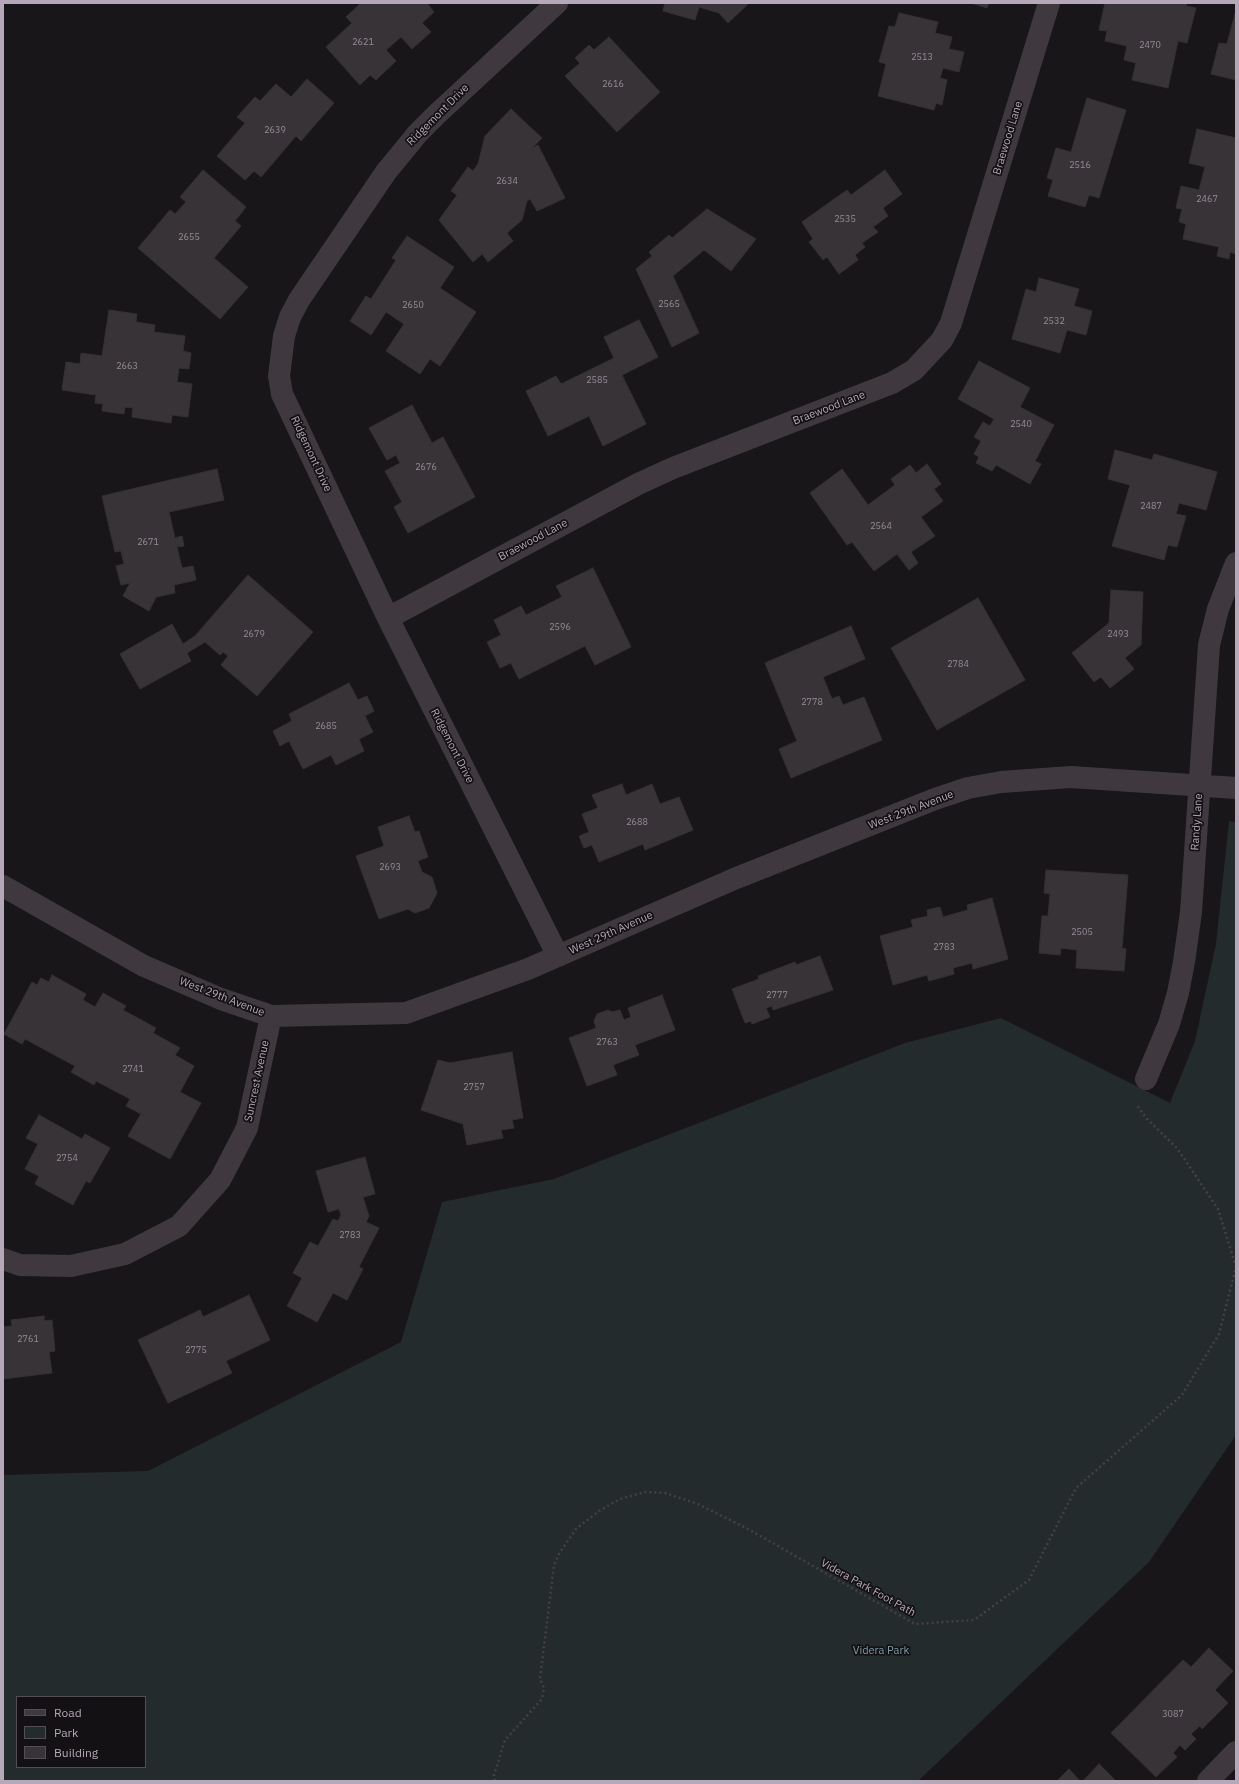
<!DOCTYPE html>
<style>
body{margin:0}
#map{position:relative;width:1239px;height:1784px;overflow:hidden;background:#181618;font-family:"IBM Plex Sans",sans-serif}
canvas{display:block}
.frame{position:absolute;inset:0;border:4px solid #b5a8b8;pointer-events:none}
.legend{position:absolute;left:16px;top:1696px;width:130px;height:72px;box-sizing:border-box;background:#131113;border:1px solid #544d55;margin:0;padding:5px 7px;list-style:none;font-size:12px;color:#b5a8b8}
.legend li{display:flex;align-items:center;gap:8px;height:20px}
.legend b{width:20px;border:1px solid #544d55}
</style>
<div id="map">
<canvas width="1239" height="1784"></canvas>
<div class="frame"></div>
<ul class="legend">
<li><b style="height:5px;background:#3f393f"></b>Road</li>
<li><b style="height:11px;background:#242b2d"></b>Park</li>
<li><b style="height:11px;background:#373337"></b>Building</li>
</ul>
</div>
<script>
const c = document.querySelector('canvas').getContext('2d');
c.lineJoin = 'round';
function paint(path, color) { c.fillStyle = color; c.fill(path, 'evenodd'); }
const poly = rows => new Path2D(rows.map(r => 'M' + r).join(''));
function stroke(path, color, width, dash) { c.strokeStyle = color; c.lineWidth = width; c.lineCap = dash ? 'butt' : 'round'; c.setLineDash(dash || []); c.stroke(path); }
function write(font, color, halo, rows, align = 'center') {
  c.font = font + ' "IBM Plex Sans",sans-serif'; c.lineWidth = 3.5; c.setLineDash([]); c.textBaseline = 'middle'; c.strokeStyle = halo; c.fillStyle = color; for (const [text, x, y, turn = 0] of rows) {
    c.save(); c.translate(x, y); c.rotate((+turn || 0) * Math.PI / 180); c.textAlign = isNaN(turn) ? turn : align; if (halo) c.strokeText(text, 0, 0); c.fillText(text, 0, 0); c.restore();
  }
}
const green = poly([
 [1229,821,1236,822,1236,1435,1149,1562,918,1781,3,1781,3,1475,148,1471,401,1342,442,1202,554,1179,905,1043,1001,1018,1170,1103,1195,1041,1216,944],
 [17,1697,145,1697,145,1767,17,1767]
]);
const building = poly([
 [361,3,427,3,434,12,422,23,431,32,412,49,401,37,386,50,396,61,376,80,370,75,360,85,326,47,352,23,346,17,361,3],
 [665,3,749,3,728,23,719,13,699,7,695,20,663,11,665,3],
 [971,3,989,3,987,8,971,3],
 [1105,3,1137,4,1138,3,1187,3,1186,6,1196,8,1187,43,1178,41,1168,88,1132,80,1136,63,1124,60,1127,46,1105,41,1107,31,1099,30,1105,3],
 [1236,10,1236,80,1211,74,1219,43,1227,44,1236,10],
 [899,13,938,22,935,33,952,37,949,49,964,52,959,72,943,68,940,78,947,80,942,105,936,103,934,110,878,96,886,64,879,62,889,26,895,27,899,13],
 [609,37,660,92,617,132,565,76,580,63,575,58,589,45,594,50,609,37],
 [307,79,334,103,301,141,296,136,261,177,254,171,245,180,217,156,245,123,237,117,255,97,260,101,276,84,291,97,307,79],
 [1087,98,1126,110,1099,198,1089,195,1085,207,1048,196,1053,180,1047,178,1056,148,1071,152,1087,98],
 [511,109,542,138,532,148,538,145,565,198,537,211,530,199,527,201,522,220,507,233,513,241,488,262,482,254,473,262,439,220,457,195,451,191,468,167,473,171,478,164,485,136,511,109],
 [1197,129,1236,138,1236,254,1230,252,1229,259,1217,256,1219,247,1183,239,1186,224,1179,222,1182,209,1176,208,1181,186,1199,190,1205,167,1189,163,1197,129],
 [203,170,246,207,235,221,241,226,214,258,248,287,220,319,138,248,170,210,175,214,186,202,180,197,203,170],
 [885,170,902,194,883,208,888,216,873,227,878,232,862,243,865,247,855,255,858,260,839,274,827,257,823,260,809,242,813,239,802,222,847,190,851,195,885,170],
 [707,209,756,239,731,271,704,250,673,276,699,333,672,347,636,269,652,256,649,252,669,235,672,238,707,209],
 [407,236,454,267,440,288,476,312,440,366,430,359,420,374,386,351,404,324,386,312,371,335,350,321,366,296,371,299,396,260,392,258,407,236],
 [1039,278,1079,289,1074,306,1092,311,1086,335,1067,330,1060,353,1012,339,1026,289,1036,292,1039,278],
 [109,310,137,314,136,322,155,325,154,332,185,336,183,351,191,353,189,369,179,368,177,382,192,384,188,417,172,415,171,423,132,417,133,408,125,407,124,414,102,411,103,404,95,403,96,395,62,390,66,362,80,364,81,353,102,356,109,310],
 [639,320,658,357,622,375,646,424,603,446,589,416,548,436,526,391,556,376,561,384,614,358,604,337,639,320],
 [979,361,1030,388,1020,407,1054,425,1035,461,1041,464,1030,484,996,465,992,471,976,463,979,457,974,454,981,441,974,437,983,422,990,426,994,419,958,399,979,361],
 [412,405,432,443,443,437,475,497,408,533,394,507,402,502,385,471,400,463,396,455,387,460,369,428,412,405],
 [1115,450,1152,460,1154,454,1217,472,1206,510,1179,503,1176,514,1186,516,1177,547,1168,545,1164,560,1112,546,1130,485,1108,479,1115,450],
 [927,464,941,484,934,489,943,501,921,517,935,536,911,552,918,563,909,570,897,554,874,571,852,542,847,545,810,493,842,469,868,505,895,485,891,479,910,465,916,473,927,464],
 [217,469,224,500,169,512,175,538,182,536,184,546,177,547,182,568,193,566,196,580,174,585,175,593,156,597,149,611,123,596,130,583,121,585,116,566,124,564,121,551,115,552,102,496,217,469],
 [593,568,631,647,595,665,585,646,519,679,511,663,500,668,487,642,501,635,494,620,521,606,526,615,562,597,556,586,593,568],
 [248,575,313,632,257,696,221,665,228,656,223,652,220,655,205,642,187,653,191,661,140,689,120,654,172,624,183,644,195,636,248,575],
 [1111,590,1143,592,1141,645,1125,658,1134,669,1110,688,1101,677,1094,682,1072,653,1109,623,1111,590],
 [978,598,1025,680,937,730,891,648,978,598],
 [851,626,865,659,823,677,832,699,839,696,843,705,864,697,882,740,791,778,779,749,797,741,765,663,851,626],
 [349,683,358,700,367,696,374,711,365,716,373,732,359,739,364,751,336,765,331,755,303,769,289,741,280,746,273,731,292,721,289,714,349,683],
 [622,784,626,795,652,784,660,804,679,797,693,830,645,850,643,844,599,862,592,845,584,848,579,836,589,832,582,814,598,808,592,795,622,784],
 [409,816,415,832,419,831,428,857,418,861,422,872,432,877,437,893,429,908,415,913,408,909,379,919,356,856,384,846,378,827,409,816],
 [1046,870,1128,875,1122,948,1126,949,1124,971,1076,968,1077,950,1061,948,1060,955,1039,953,1042,916,1048,916,1050,894,1044,893,1046,870],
 [992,898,1008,959,973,969,972,963,953,968,954,974,929,981,927,975,893,985,880,936,913,927,911,920,928,916,927,910,940,907,943,917,968,910,967,905,992,898],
 [820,956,833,990,773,1010,772,1006,766,1008,770,1017,752,1024,751,1021,745,1023,732,989,759,979,758,976,795,962,796,965,820,956],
 [52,975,86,994,83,1000,95,1007,103,993,126,1006,123,1010,156,1028,153,1033,180,1048,175,1055,194,1066,180,1092,201,1103,170,1159,128,1136,141,1114,126,1106,130,1099,96,1081,94,1085,71,1072,75,1066,25,1039,22,1044,4,1034,32,982,37,985,41,978,49,982,52,975],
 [662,995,675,1030,635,1045,639,1055,613,1065,617,1075,587,1086,569,1038,596,1028,594,1021,597,1014,608,1010,612,1012,620,1010,624,1020,631,1017,628,1008,662,995],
 [512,1052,523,1118,512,1120,514,1128,501,1130,503,1138,467,1145,463,1124,421,1110,438,1060,450,1063,512,1052],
 [39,1115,82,1139,85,1134,110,1148,90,1183,86,1181,73,1205,35,1184,39,1176,25,1169,38,1144,26,1138,39,1115],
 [365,1157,375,1194,363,1197,369,1216,366,1222,379,1228,359,1267,363,1269,347,1300,333,1293,317,1322,287,1306,302,1278,293,1273,310,1242,318,1246,333,1219,338,1221,341,1215,339,1209,328,1212,316,1171,365,1157],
 [249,1295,270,1340,226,1361,232,1373,168,1403,138,1340,200,1310,203,1317,249,1295],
 [44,1316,44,1321,52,1320,55,1351,49,1352,52,1373,3,1379,3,1327,12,1326,11,1320,44,1316],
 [1209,1648,1233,1671,1215,1690,1228,1703,1202,1729,1200,1726,1191,1734,1196,1739,1185,1750,1180,1745,1173,1753,1177,1757,1156,1777,1111,1733,1183,1660,1191,1667,1209,1648],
 [1099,1764,1116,1781,1083,1781,1099,1764],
 [1069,1769,1080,1781,1057,1781,1069,1769]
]);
const path = poly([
 [495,1781,494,1775,505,1740,542,1699,544,1688,540,1679,554,1565,560,1552,576,1529,599,1511,620,1499,645,1492,665,1493,698,1504,748,1529,915,1624,974,1620,1029,1580,1076,1488,1182,1395,1219,1334,1236,1267,1218,1209,1177,1148,1147,1119,1136,1104]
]);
const minor = poly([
 [557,3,436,115,418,133,386,172,299,300,290,317,284,336,279,376,282,394,388,618,558,956],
 [388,618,638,484,673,468,892,383,914,370,942,340,951,323,1049,3],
 [3,886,144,966,221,999,271,1016,406,1013,528,969,734,879,935,799,968,788,1001,782,1071,777,1236,788],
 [1146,1079,1169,1024,1178,993,1184,962,1191,912,1209,645,1218,609,1236,563],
 [3,1259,20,1265,71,1266,125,1254,179,1226,220,1180,247,1128,271,1016],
 [1208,1781,1236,1752]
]);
const numberNames = [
 ["2621",363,42],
 ["2470",1150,45],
 ["2513",922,57],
 ["2616",613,84],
 ["2639",275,130],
 ["2516",1080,165],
 ["2634",507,181],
 ["2467",1207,199],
 ["2535",845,219],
 ["2655",189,237],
 ["2565",669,304],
 ["2650",413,305],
 ["2532",1054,321],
 ["2663",127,366],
 ["2585",597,380],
 ["2540",1021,424],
 ["2676",426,467],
 ["2487",1151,506],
 ["2564",881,526],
 ["2671",148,542],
 ["2596",560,627],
 ["2679",254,634],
 ["2493",1118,634],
 ["2784",958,664],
 ["2778",812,702],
 ["2685",326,726],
 ["2688",637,822],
 ["2693",390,867],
 ["2505",1082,932],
 ["2783",944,947],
 ["2777",777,995],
 ["2763",607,1042],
 ["2741",133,1069],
 ["2757",474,1087],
 ["2754",67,1158],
 ["2783",350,1235],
 ["2761",28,1339],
 ["2775",196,1350],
 ["3087",1173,1714]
];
const streetNames = [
 ["Ridgemont Drive",438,115,-45],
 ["Braewood Lane",1008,138,-73],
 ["Braewood Lane",829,408,-21],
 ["Ridgemont Drive",311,454,65],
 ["Braewood Lane",533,540,-28],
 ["Ridgemont Drive",452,746,63],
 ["West 29th Avenue",911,810,-21],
 ["Randy Lane",1197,822,-86],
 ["West 29th Avenue",611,933,-24],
 ["West 29th Avenue",222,997,21],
 ["Suncrest Avenue",257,1081,-78],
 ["Videra Park Foot Path",868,1588,29]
];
const parkNames = [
 ["Videra Park",881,1651]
];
paint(green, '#242b2d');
paint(building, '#373337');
stroke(building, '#343034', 1);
stroke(path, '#453f46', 2.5, [2, 3]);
stroke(minor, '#3f393f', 22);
write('9px', '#968b98', null, numberNames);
write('11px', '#b5a8b8', '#131113', streetNames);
write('11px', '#7e9da4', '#131113', parkNames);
</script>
